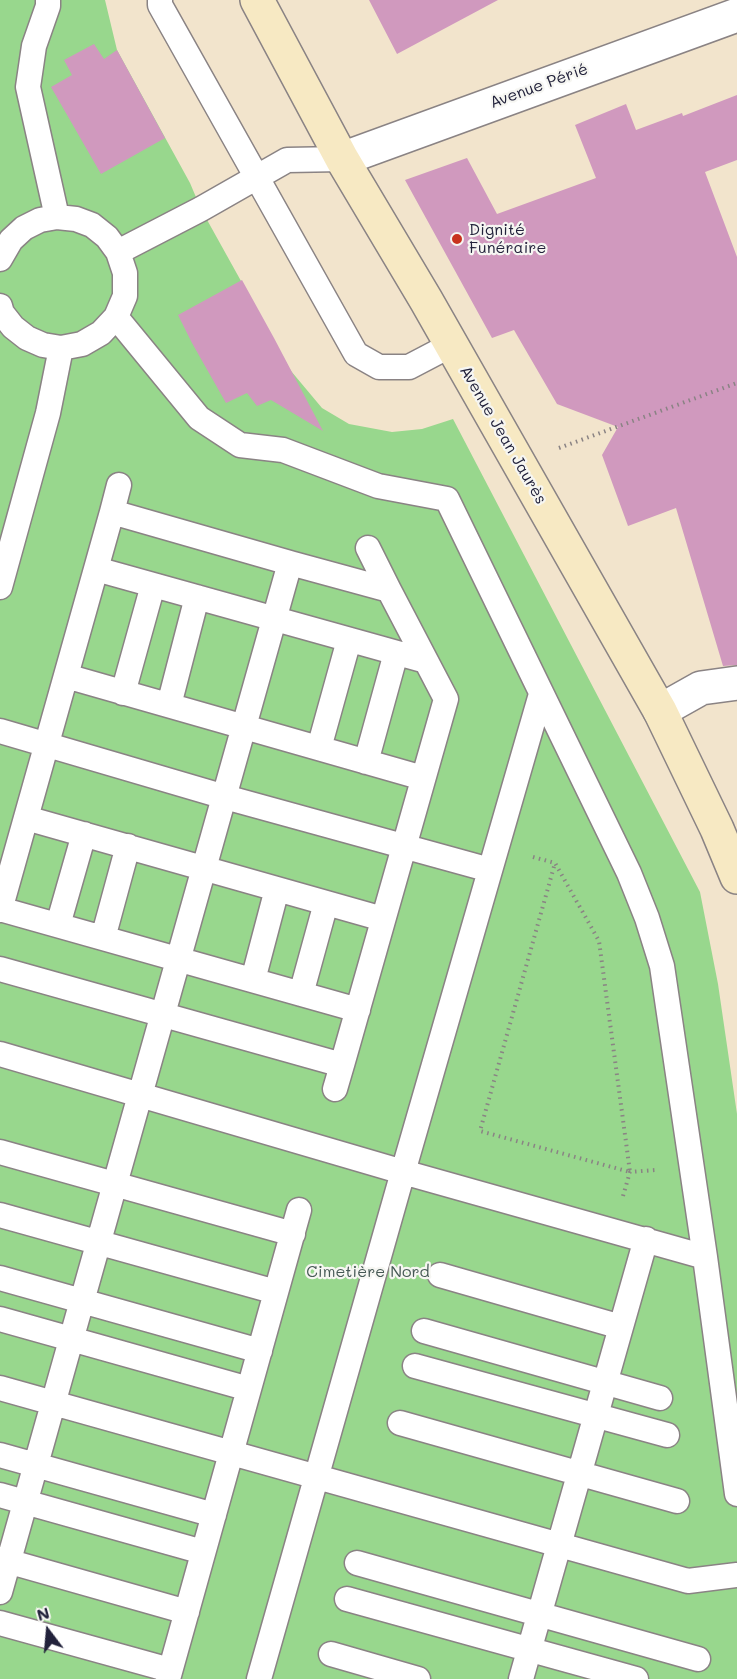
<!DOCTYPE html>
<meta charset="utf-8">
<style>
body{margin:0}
#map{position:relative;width:737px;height:1679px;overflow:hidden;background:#f2e4cc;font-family:Mali,sans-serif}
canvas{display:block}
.north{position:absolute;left:18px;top:1601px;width:60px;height:60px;-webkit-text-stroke:4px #f6f6f2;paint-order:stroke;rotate:344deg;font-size:16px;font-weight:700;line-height:24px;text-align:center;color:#22223b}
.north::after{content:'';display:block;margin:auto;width:21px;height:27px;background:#22223b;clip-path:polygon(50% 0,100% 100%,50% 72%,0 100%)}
</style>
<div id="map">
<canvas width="737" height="1679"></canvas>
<div class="north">N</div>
</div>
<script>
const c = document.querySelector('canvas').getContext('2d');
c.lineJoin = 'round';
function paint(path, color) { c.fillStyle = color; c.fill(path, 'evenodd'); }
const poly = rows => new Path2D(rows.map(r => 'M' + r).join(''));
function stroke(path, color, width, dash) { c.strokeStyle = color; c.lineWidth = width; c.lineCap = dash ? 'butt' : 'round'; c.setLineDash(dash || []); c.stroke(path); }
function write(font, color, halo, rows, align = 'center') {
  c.font = font + ' Mali,sans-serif'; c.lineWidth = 4.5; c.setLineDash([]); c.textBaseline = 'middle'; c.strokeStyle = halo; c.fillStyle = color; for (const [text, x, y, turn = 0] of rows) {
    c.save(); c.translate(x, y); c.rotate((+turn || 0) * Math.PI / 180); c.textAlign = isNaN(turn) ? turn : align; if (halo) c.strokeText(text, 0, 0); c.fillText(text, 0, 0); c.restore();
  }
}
const green = poly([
 [0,0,105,0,117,50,190,183,201,209,291,371,322,408,349,424,392,432,422,429,453,419,700,892,718,984,737,1114,737,1679,0,1679]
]);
const building = poly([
 [369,0,498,0,397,54],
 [94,44,104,59,117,50,165,138,101,174,51,87,72,75,64,60],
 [737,95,737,160,705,172,737,257,737,665,723,666,676,508,628,526,602,455,618,427,557,404,514,330,492,338,405,180,467,158,497,214,596,178,575,125,626,104,636,130,682,113,683,116],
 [242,280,274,338,323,431,271,400,257,406,247,393,226,403,192,343,178,315]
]);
const path = poly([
 [559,448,737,383],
 [533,857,555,863,599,941,630,1172,480,1131,555,863],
 [623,1196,630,1172,655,1170]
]);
const lane = poly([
 [48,0,48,6,34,46,28,87,57,217],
 [160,0,160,5,356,354,379,367,409,367,451,345],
 [118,252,201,209,287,160,342,159],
 [0,259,11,240,24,228,40,220,57,217,76,219,92,225,107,237,118,252,125,273,125,296,116,317,101,333,82,344,61,348,43,345,27,338,13,327,2,313,0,306],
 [116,317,199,418,240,445,283,450,378,486,447,499,629,873,647,918,662,966,705,1257,737,1494],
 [112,512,119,485],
 [368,548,389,590],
 [96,569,426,661],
 [0,587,48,413,61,348],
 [66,676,423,778],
 [123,693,153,585],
 [169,705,197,597],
 [0,731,225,797,490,870],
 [319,748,349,640],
 [366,762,396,653],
 [26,818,383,919],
 [0,909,358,1010],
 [0,910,112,512,290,563,0,1592],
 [58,925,84,834],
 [103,938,128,846],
 [0,969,342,1065,446,699,389,590,290,563],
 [253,980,277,889],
 [301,994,326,903],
 [0,1054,403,1172,705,1257],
 [335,1089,342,1065],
 [0,1152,293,1234],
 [0,1215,276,1292],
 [440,1275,621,1327],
 [0,1278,260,1351],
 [0,1319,249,1389],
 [424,1331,660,1398],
 [415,1366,667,1435],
 [0,1388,688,1581,737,1575],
 [400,1423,677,1501],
 [0,1455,214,1515],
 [0,1495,203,1552],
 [0,1559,187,1612],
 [357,1563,698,1659],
 [347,1599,636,1679],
 [0,1623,170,1670],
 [331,1654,418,1679],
 [168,1679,299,1210],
 [259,1679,403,1172,541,694],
 [521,1679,646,1239]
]);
const street = poly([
 [342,159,737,15],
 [660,711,701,688,737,683]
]);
const secondary = poly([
 [257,0,342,159,426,300,660,711,717,829,737,877]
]);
const markers = [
 [457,239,6,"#c8321e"]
];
const streetNames = [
 ["Avenue Périé",539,86,-20],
 ["Avenue Jean Jaurès",503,435,60]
];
const poiNames = [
 ["Dignité",469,230],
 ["Funéraire",469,248]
];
const parkNames = [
 ["Cimetière Nord",368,1272]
];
paint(green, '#98d78d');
paint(building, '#d099be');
stroke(lane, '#8a8384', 27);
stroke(street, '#8a8384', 36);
stroke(secondary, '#8a8384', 36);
stroke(path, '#8a8384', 4, [1.5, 4.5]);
stroke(lane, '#fff', 24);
stroke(street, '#fff', 33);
stroke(secondary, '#f7e9c3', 33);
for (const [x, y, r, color] of markers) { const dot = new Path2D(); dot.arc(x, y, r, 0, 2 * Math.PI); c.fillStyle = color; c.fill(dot); stroke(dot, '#f6f6f2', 2); }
write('16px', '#22223b', '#f6f6f2', streetNames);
write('16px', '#22223b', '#f6f6f2', poiNames, 'left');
write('16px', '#455854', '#f6f6f2', parkNames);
</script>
